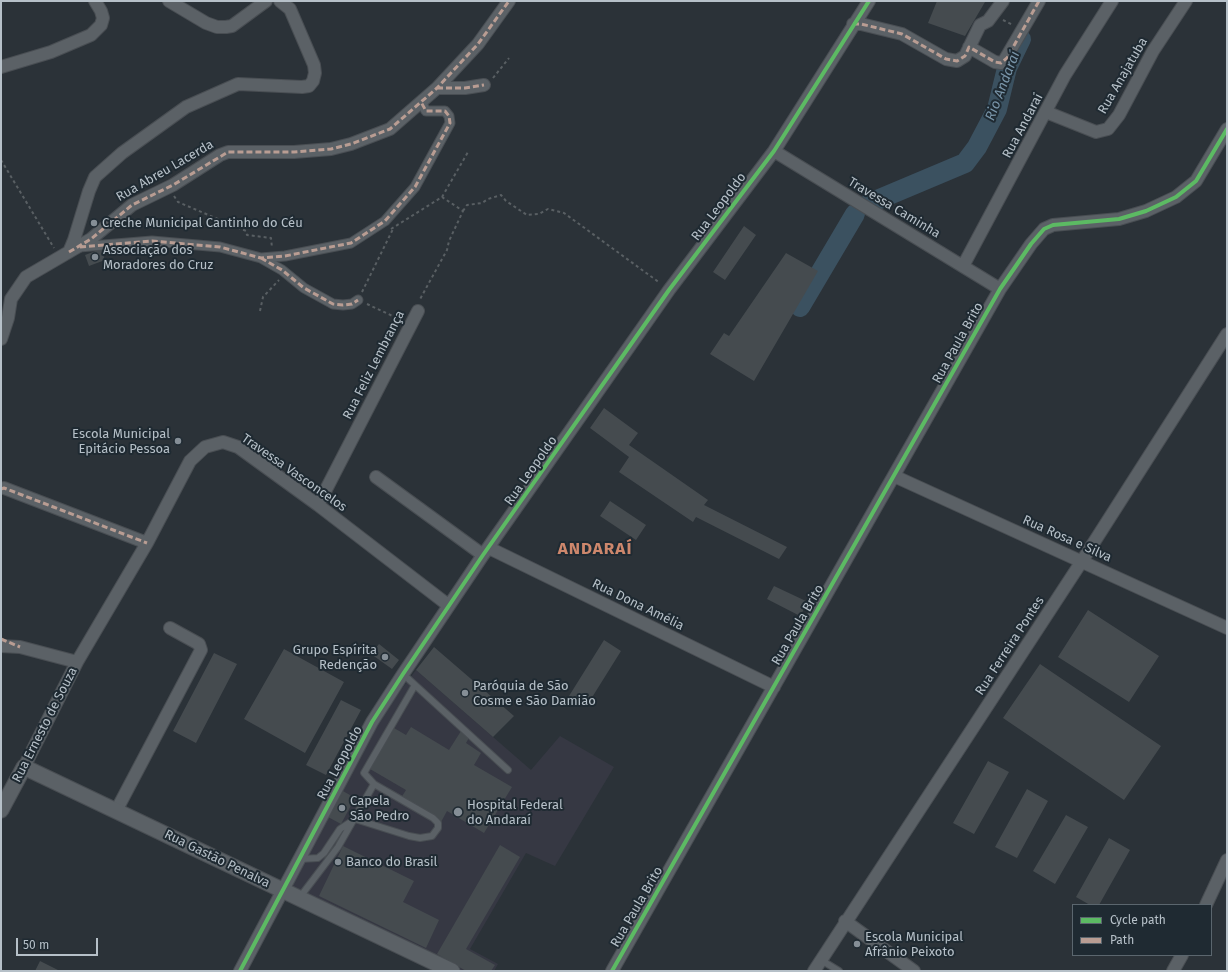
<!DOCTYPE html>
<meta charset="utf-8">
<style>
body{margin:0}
#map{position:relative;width:1228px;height:972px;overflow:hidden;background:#2b3238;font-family:"Fira Sans",sans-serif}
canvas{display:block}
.frame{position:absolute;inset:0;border:2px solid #b6c0c8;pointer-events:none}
.legend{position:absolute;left:1072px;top:904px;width:140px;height:52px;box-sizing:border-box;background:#1f2a32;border:1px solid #5b666e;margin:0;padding:5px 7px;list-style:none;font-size:12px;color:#b6c0c8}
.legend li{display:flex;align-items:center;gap:8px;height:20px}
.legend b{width:20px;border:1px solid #5b666e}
.scale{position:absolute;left:16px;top:938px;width:82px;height:18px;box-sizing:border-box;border:2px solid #b6c0c8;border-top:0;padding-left:5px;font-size:12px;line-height:14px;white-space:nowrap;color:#b6c0c8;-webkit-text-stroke:3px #1f2a32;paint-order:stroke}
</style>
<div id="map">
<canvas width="1228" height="972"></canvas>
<div class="frame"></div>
<ul class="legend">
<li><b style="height:5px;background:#5cba63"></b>Cycle path</li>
<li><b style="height:5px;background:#b99d93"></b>Path</li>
</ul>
<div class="scale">50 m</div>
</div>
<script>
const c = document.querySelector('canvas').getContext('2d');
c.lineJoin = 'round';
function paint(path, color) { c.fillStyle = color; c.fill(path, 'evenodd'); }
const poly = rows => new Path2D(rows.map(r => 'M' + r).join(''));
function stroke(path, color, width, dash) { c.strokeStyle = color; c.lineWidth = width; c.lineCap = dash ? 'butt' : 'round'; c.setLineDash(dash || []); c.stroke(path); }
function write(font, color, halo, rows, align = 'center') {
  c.font = font + ' "Fira Sans",sans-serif'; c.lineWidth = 4; c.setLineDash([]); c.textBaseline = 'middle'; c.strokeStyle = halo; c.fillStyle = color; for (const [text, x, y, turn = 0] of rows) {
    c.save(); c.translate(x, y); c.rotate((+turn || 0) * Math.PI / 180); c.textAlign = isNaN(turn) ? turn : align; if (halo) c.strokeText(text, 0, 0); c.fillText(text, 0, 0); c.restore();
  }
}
const medical = poly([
 [416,670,531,770,560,736,614,767,555,866,526,853,470,949,498,964,494,971,461,971,288,889,375,724]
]);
const river = poly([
 [870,203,965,163,977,147,997,109,1007,68,1021,39],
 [800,307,855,214]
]);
const building = poly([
 [937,1,984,1,985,2,965,36,928,23],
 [744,226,756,235,725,280,713,272],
 [101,249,105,260,89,266,85,255],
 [786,253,818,271,754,381,710,354,724,333,729,336],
 [604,408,638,433,629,445,708,500,704,505,787,547,779,559,696,517,693,522,619,472,629,457,590,428],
 [610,501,646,525,636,540,600,516],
 [774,586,808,602,800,616,767,599],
 [1088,610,1159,656,1129,702,1058,657],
 [604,640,621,651,586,707,569,696],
 [379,644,399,660,392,669,371,654],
 [434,647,514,716,493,737,416,670],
 [284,649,344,682,305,753,244,719],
 [214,653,237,664,196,743,173,731],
 [1040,664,1161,746,1124,800,1003,718],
 [341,700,361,710,326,775,306,765],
 [411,727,449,750,461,731,470,736,466,743,481,753,474,765,512,787,484,833,447,811,441,822,401,798,406,790,370,769,394,728,406,735],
 [988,761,1009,772,974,834,953,823],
 [1027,789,1048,801,1017,858,995,847],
 [343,791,355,798,341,824,328,817],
 [1066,815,1088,827,1055,884,1033,871],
 [1109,838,1130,850,1099,905,1090,905,1076,897],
 [500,845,520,857,466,949,495,965,491,971,466,971,437,954],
 [343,846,414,881,403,902,439,920,426,948,319,896],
 [40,961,60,971,35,971]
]);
const path = poly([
 [1003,20,1013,25],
 [493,78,509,58],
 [1,160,54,248],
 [174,196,178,202,246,231,247,235,271,238,272,248],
 [442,197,468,152],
 [463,211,467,205,482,203,488,199,501,195,506,201,527,215,539,214,548,209,564,213,660,283],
 [391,229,442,197,463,211,449,241,447,250,419,301],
 [362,292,393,229],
 [367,304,401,320],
 [260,311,263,297,279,280]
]);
const service = poly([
 [403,674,508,770],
 [300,859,318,858,324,853,340,829,355,819,409,836,420,838,432,836,438,828,438,823,433,818,374,784,364,773,415,685],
 [300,897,338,847,374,784],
 [821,960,839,971]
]);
const pedestrian = poly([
 [79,247,152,241,220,247,261,258,285,256,351,243,385,221,415,187,450,123,449,116,445,111,426,111,421,102],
 [261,258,282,270,304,288,333,304,343,305,352,304,358,300]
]);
const minor = poly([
 [169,1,206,23,217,27,226,27,232,26,266,1],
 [853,24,861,24,902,34,946,59,957,61,965,56,980,25,988,21,1003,1],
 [969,47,995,62,1001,63,1004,61,1039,1],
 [1,67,51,52,91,35,101,25,103,18,101,11,95,1],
 [437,88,465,88,484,85],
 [1046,112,1096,132,1108,129,1119,115,1153,51,1186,1],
 [774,151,1000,289],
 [69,252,74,240,89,191,95,177,122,153,186,107,238,84,302,87,309,86,313,81,315,73,314,65,290,9,280,1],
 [963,266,1065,75,1112,1],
 [1,339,8,318,11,299,26,277,91,239,132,205,173,185,220,155,228,152,294,152,331,149,351,144,390,129,437,88,478,44,509,1],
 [894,476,1227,628],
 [376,477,483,555],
 [4,488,147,543],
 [318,505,418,311],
 [489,548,774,687],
 [1,646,20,647,77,662],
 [24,767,77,662,147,543,190,461,205,447,223,442,238,447,318,505,448,605],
 [116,811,201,650,199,644,170,628],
 [1206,905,1227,860],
 [845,921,914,971],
 [240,971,372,722,403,674,483,555,669,290,774,151,869,1],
 [612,971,1000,289,1031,244,1044,229,1053,225,1119,219,1146,211,1176,197,1196,181,1227,129],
 [814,971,1082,561,1227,334],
 [1173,971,1182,955]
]);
const tertiary = poly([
 [1,810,24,767,452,971]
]);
const quiet = poly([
 [853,24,861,24,902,34,946,59,957,61,965,56,969,47,995,62,1001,63,1007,58,1039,1],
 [437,88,465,88,484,85],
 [80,247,152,241,220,247,261,258,285,256,351,243,385,221,415,187,450,123,449,116,445,111,426,111,421,102],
 [69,252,91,239,132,205,173,185,228,152,294,152,331,149,351,144,390,129,437,88,478,44,509,1],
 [261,258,282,270,304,288,333,304,343,305,352,304,358,300],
 [1,489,4,488,147,543],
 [1,639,20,647]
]);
const cycleway = poly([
 [240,971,372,722,403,674,483,555,669,290,774,151,869,1],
 [612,971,1000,289,1031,244,1044,229,1053,225,1119,219,1146,211,1176,197,1196,181,1227,129]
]);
const markers = [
 [94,223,4,"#858e96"],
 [95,257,4,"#858e96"],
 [178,441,4,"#858e96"],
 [385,657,4,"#858e96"],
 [465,693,4,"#858e96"],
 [342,808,4,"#858e96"],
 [458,812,5,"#858e96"],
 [338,862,4,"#858e96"],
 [857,944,4,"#858e96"]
];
const streetNames = [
 ["Rua Anajatuba",1123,76,-60],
 ["Rua Andaraí",1023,126,-62],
 ["Rua Abreu Lacerda",165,171,-30],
 ["Rua Leopoldo",719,207,-53],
 ["Travessa Caminha",894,208,31],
 ["Rua Paula Brito",958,343,-61],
 ["Rua Feliz Lembrança",374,365,-63],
 ["Rua Leopoldo",531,471,-55],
 ["Travessa Vasconcelos",294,473,35],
 ["Rua Rosa e Silva",1067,539,24],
 ["Rua Dona Amélia",638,605,26],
 ["Rua Paula Brito",798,625,-60],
 ["Rua Ferreira Pontes",1010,646,-57],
 ["Rua Ernesto de Souza",45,725,-63],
 ["Rua Leopoldo",340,763,-62],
 ["Rua Gastão Penalva",217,859,26],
 ["Rua Paula Brito",637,907,-60]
];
const poiNames = [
 ["Creche Municipal Cantinho do Céu",102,223],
 ["Associação dos",103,250],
 ["Moradores do Cruz",103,265],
 ["Escola Municipal",170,434,"right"],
 ["Epitácio Pessoa",170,449,"right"],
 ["Grupo Espírita",377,650,"right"],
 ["Redenção",377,665,"right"],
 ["Paróquia de São",473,686],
 ["Cosme e São Damião",473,701],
 ["Capela",350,801],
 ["São Pedro",350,816],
 ["Hospital Federal",467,805],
 ["do Andaraí",467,820],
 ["Banco do Brasil",346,862],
 ["Escola Municipal",865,937],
 ["Afrânio Peixoto",865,952]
];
const waterNames = [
 ["Rio Andaraí",1003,86,-69]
];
const districtNames = [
 ["ANDARAÍ",595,549]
];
paint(medical, '#363843');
stroke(river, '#3b5160', 20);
paint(building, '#454b4f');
stroke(service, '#494e53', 8);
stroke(pedestrian, '#494e53', 11);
stroke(minor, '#494e53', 14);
stroke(tertiary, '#494e53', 17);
stroke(path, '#595f63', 2, [3, 3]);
stroke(service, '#5b6166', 6);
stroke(pedestrian, '#5b6166', 9);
stroke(minor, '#5b6166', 12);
stroke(tertiary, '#5b6166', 15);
stroke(quiet, '#b99d93', 3, [6, 3]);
stroke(cycleway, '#5cba63', 4);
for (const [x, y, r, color] of markers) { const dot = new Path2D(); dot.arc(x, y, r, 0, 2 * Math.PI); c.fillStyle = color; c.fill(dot); stroke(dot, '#1f2a32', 1.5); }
write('13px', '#b6c0c8', '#1f2a32', streetNames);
write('13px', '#b6c0c8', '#1f2a32', poiNames, 'left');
write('italic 14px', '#7995a9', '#1f2a32', waterNames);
c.letterSpacing = '1px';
write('bold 17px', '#cd876c', '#1f2a32', districtNames);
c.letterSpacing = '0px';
</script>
